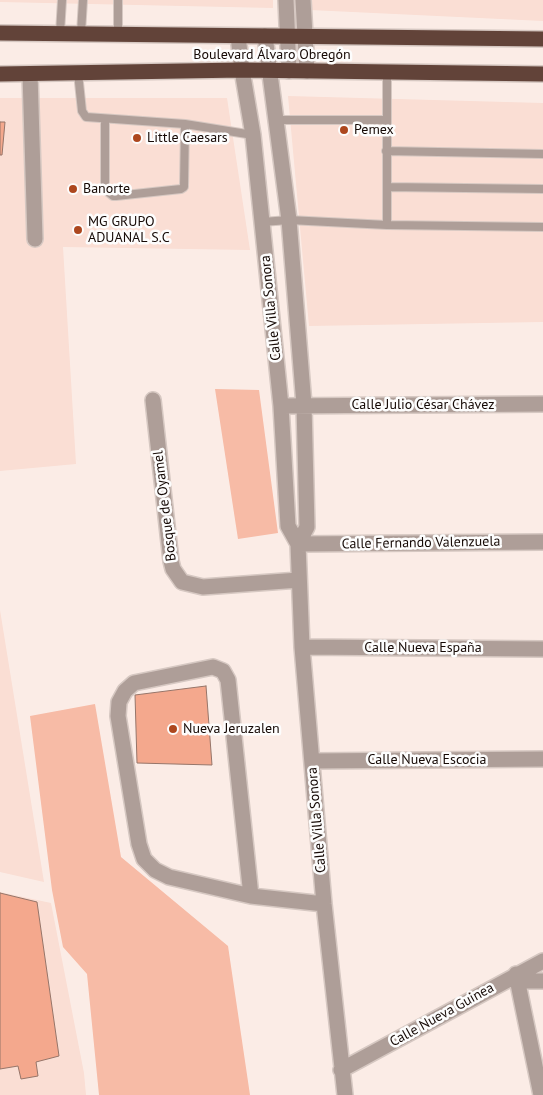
<!DOCTYPE html>
<meta charset="utf-8">
<style>
body{margin:0}
canvas{display:block;background:#fbece6}
</style>
<canvas width="543" height="1095"></canvas>
<script>
const c = document.querySelector('canvas').getContext('2d');
c.lineJoin = 'round';
function paint(path, color) { c.fillStyle = color; c.fill(path, 'evenodd'); }
const poly = rows => new Path2D(rows.map(r => 'M' + r).join(''));
function stroke(path, color, width, dash) { c.strokeStyle = color; c.lineWidth = width; c.lineCap = dash ? 'butt' : 'round'; c.setLineDash(dash || []); c.stroke(path); }
function write(font, color, halo, rows, align = 'center') {
  c.font = font + ' "PT Sans",sans-serif'; c.lineWidth = 5; c.setLineDash([]); c.textBaseline = 'middle'; c.strokeStyle = halo; c.fillStyle = color; for (const [text, x, y, turn = 0] of rows) {
    c.save(); c.translate(x, y); c.rotate((+turn || 0) * Math.PI / 180); c.textAlign = isNaN(turn) ? turn : align; if (halo) c.strokeText(text, 0, 0); c.fillText(text, 0, 0); c.restore();
  }
}
const built = poly([
 [0,0,273,0,273,8,0,2],
 [309,0,543,0,543,21,310,10],
 [288,96,543,103,543,322,309,326],
 [0,98,227,98,250,250,63,247,76,464,0,471],
 [0,610,44,882,0,872],
 [0,892,51,903,84,1073,86,1095,0,1095]
]);
const green = poly([
 [215,389,259,390,278,533,238,539],
 [95,704,121,857,228,946,250,1095,99,1095,87,974,63,947,52,890,30,716]
]);
const building = poly([
 [0,122,5,122,2,155,0,155,0,122],
 [206,686,212,765,137,763,135,695,206,686],
 [0,893,37,902,59,1056,36,1062,38,1076,21,1079,18,1066,0,1069,0,893]
]);
const lane = poly([
 [60,33,62,0],
 [81,33,83,0],
 [118,34,118,0],
 [78,73,82,111,86,117,185,124,253,135],
 [105,119,105,185,108,192,113,196,116,196,181,189,184,187,185,124],
 [275,120,387,120],
 [386,151,543,154],
 [387,187,543,189],
 [262,222,289,220,387,225,543,227],
 [387,225,387,71]
]);
const street = poly([
 [286,0,289,71],
 [303,0,307,71],
 [238,36,242,70,253,135,281,406,288,526,298,544],
 [265,36,289,220,304,405,307,527,298,544,302,647,324,904,345,1095],
 [30,74,35,239],
 [153,400,171,561,173,569,182,582,203,587,299,580],
 [281,406,543,404],
 [298,544,543,542],
 [302,647,543,649],
 [312,761,543,759],
 [251,896,228,680,223,671,213,667,134,683,125,691,119,702,118,716,139,844,144,859,155,870,169,877,251,896,324,904],
 [516,974,541,1095],
 [519,981,543,981],
 [341,1070,543,961]
]);
const highway = poly([
 [0,33,543,39],
 [0,74,242,70,543,74]
]);
const markers = [
 [344,130,5,"#ad471e"],
 [137,138,5,"#ad471e"],
 [73,189,5,"#ad471e"],
 [78,230,5,"#ad471e"],
 [173,729,5,"#ad471e"]
];
const streetNames = [
 ["Boulevard Álvaro Obregón",272,55],
 ["Calle Villa Sonora",271,308,-96],
 ["Calle Julio César Chávez",423,405],
 ["Bosque de Oyamel",165,506,-97],
 ["Calle Fernando Valenzuela",421,543,-1],
 ["Calle Nueva España",423,648],
 ["Calle Nueva Escocia",427,760],
 ["Calle Villa Sonora",317,820,-95],
 ["Calle Nueva Guinea",442,1015,-29]
];
const poiNames = [
 ["Pemex",354,130],
 ["Little Caesars",147,138],
 ["Banorte",83,189],
 ["MG GRUPO",88,222],
 ["ADUANAL S.C",88,238],
 ["Nueva Jeruzalen",183,729]
];
paint(built, '#faded4');
paint(green, '#f7bba6');
paint(building, '#f4a88d');
stroke(building, '#967569', 1);
stroke(lane, '#d6c8c2', 10);
stroke(street, '#d6c8c2', 18);
stroke(highway, '#d6c8c2', 18);
stroke(lane, '#ae9e98', 8);
stroke(street, '#ae9e98', 15);
stroke(highway, '#624339', 15);
for (const [x, y, r, color] of markers) { const dot = new Path2D(); dot.arc(x, y, r, 0, 2 * Math.PI); c.fillStyle = color; c.fill(dot); stroke(dot, '#fdfdfd', 2); }
write('14px', '#150905', '#fdfdfd', streetNames);
write('14px', '#150905', '#fdfdfd', poiNames, 'left');
</script>
